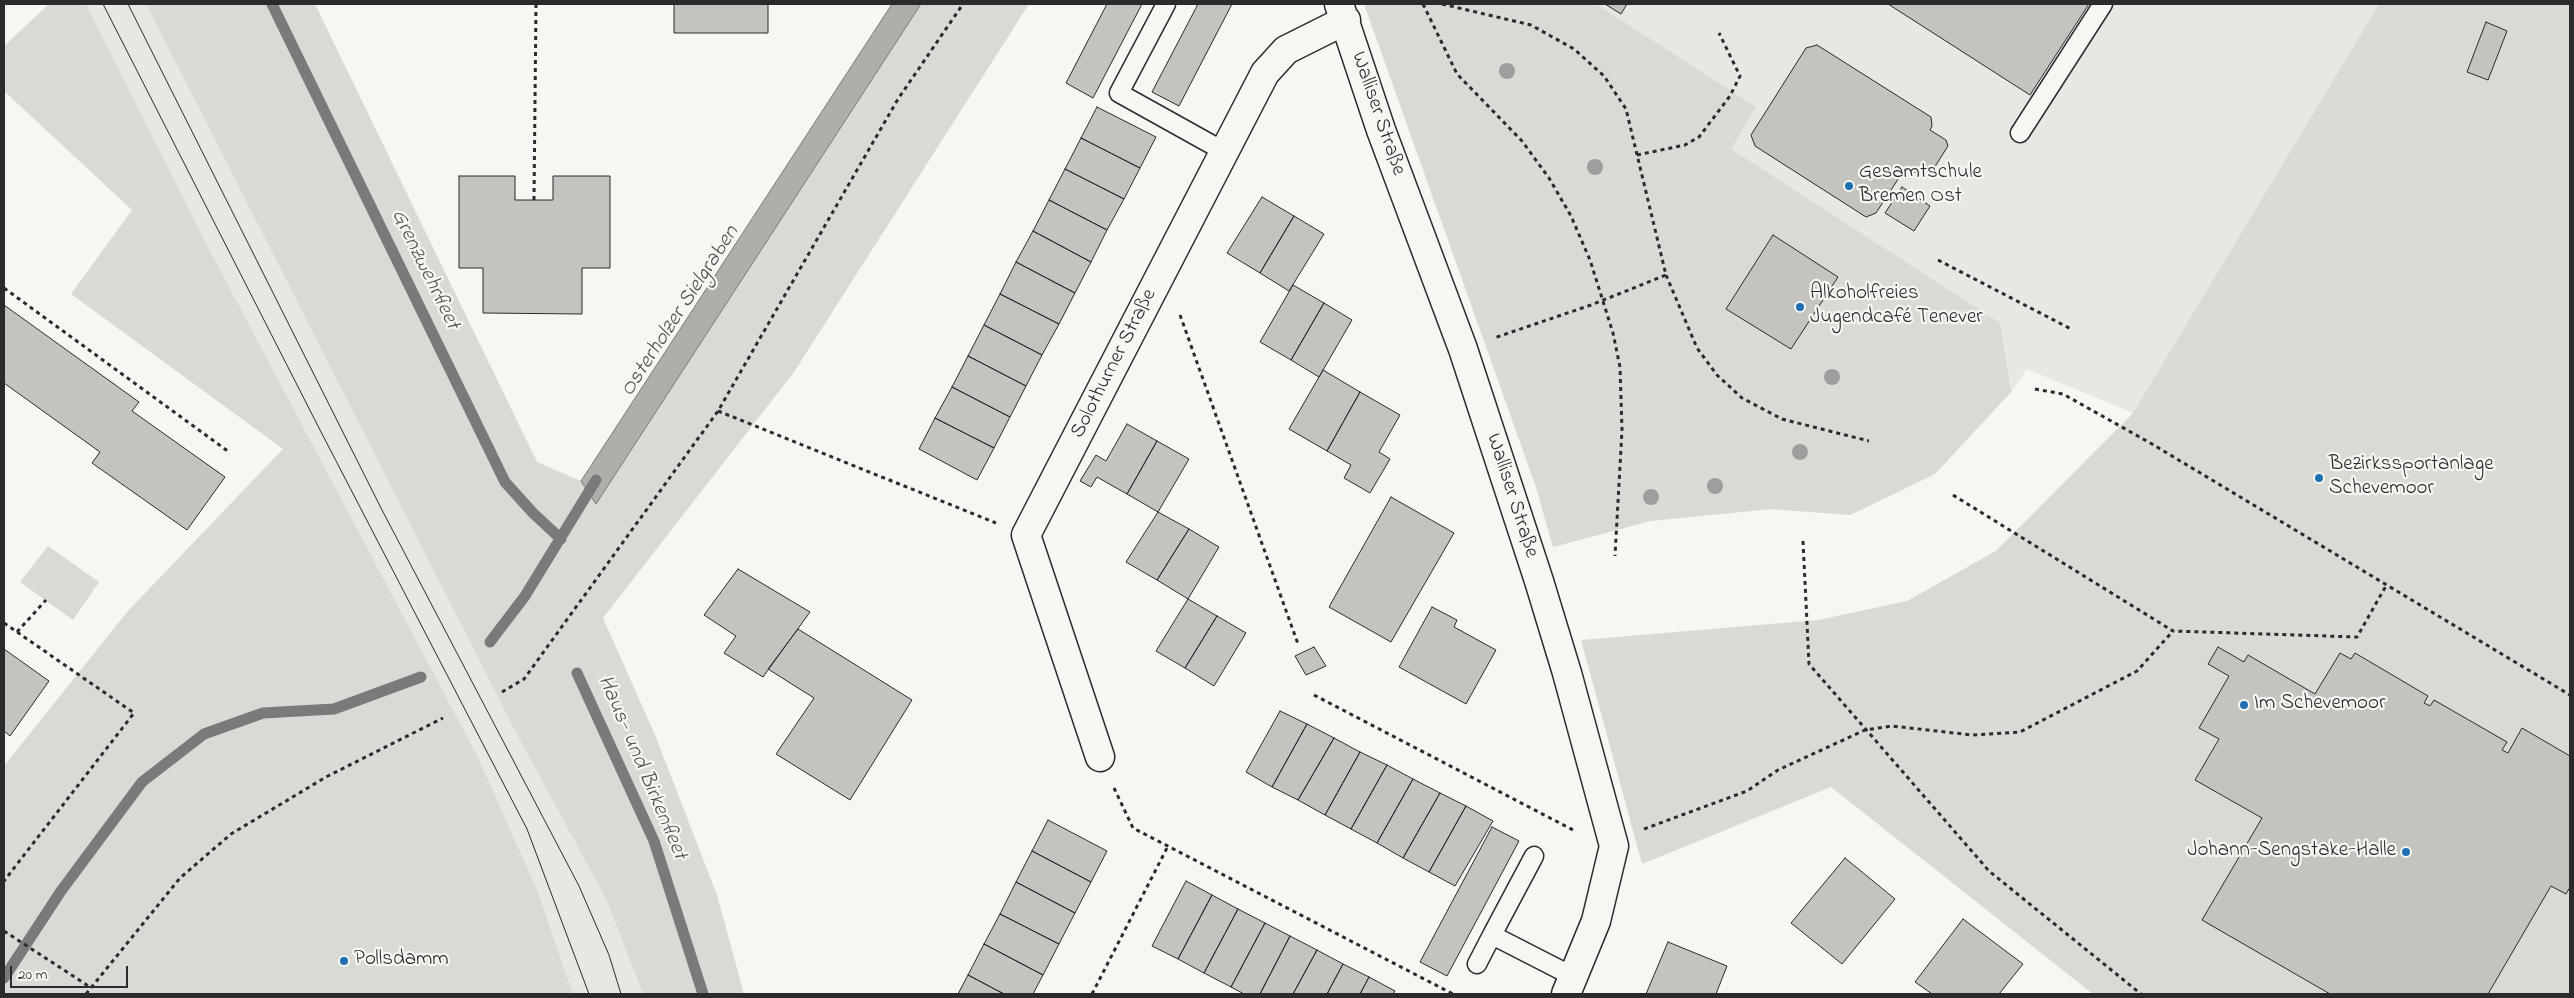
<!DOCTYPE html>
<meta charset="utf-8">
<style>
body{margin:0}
#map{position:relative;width:2574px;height:998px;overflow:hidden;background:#f6f6f2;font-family:"Indie Flower",sans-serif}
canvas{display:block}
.frame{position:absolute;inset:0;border:5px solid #2b2b2b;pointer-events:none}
.scale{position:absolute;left:10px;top:966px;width:118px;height:22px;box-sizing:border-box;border:2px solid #2b2b2b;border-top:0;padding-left:6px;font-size:15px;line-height:18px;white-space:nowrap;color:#2b2b2b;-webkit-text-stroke:4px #f6f6f2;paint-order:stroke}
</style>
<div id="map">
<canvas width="2574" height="998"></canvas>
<div class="frame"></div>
<div class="scale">20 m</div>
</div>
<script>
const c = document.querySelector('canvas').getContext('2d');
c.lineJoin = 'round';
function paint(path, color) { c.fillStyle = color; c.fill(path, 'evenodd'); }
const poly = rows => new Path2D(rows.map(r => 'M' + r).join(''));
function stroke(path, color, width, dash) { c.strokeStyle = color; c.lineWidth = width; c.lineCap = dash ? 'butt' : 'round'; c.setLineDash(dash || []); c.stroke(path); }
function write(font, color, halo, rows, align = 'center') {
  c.font = font + ' "Indie Flower",sans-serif'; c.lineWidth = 4.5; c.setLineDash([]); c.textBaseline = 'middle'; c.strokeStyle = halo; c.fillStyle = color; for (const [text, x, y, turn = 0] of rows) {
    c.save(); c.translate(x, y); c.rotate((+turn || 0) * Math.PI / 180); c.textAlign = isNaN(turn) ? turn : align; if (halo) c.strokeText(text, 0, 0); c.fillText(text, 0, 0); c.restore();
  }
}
const built = poly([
 [86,4,146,4,515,731,607,901,643,994,573,994,538,892,478,757,207,245],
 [1364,4,2379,4,2133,413,2027,369,2011,392,1935,474,1850,515,1771,509,1650,521,1553,547,1536,487]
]);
const green = poly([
 [49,4,86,4,207,245,478,757,538,892,573,994,4,994,4,766,127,612,283,449,71,294,132,210,4,91,4,46],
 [146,4,315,4,537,462,581,481,596,503,921,4,1029,4,794,372,603,618,655,735,717,895,744,994,643,994,607,901,515,731],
 [1364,4,1596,4,1756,107,1731,149,2000,323,2011,392,1935,474,1850,515,1771,509,1650,521,1553,547,1536,487],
 [2379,4,2570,4,2570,994,2093,994,1831,787,1642,864,1581,640,1818,620,1907,601,1996,551,2133,413],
 [48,546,99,582,73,620,20,582]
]);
const water = poly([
 [892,4,921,4,596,504,581,481,892,4]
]);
const stream = poly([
 [272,4,505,482,533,513,561,539],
 [490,642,525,596,596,480],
 [577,673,654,841,703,994],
 [4,978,61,891,142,782,204,734,263,713,334,709,421,677]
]);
const building = poly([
 [674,4,768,4,768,33,674,33,674,4],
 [1107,4,1142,4,1093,98,1066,83,1107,4],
 [1198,4,1232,4,1179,106,1152,92,1198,4],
 [1605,4,1627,4,1621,14,1605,4],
 [1888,4,2089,4,2030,95,1888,4],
 [2486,22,2507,31,2488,80,2467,72,2486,22],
 [1817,45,1931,117,1932,126,1930,130,1946,140,1948,146,1929,176,1921,176,1906,167,1876,213,1866,217,1755,146,1751,135,1806,48,1817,45],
 [1097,107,1156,137,1140,168,1081,138,1097,107],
 [1081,138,1140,168,1124,199,1065,169,1081,138],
 [1065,169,1124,199,1107,230,1049,200,1065,169],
 [459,176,515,176,515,200,553,200,553,176,610,176,610,268,582,268,582,314,483,313,483,268,459,268,459,176],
 [1902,187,1930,206,1914,231,1885,213,1902,187],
 [1262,197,1294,216,1260,273,1227,253,1262,197],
 [1049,200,1107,230,1091,262,1033,231,1049,200],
 [1294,216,1324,234,1289,291,1260,273,1294,216],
 [1033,231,1091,262,1075,293,1016,262,1033,231],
 [1773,235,1838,277,1791,349,1726,309,1773,235],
 [1016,262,1075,293,1059,324,1000,294,1016,262],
 [1293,285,1324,303,1291,360,1260,342,1293,285],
 [1000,294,1059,324,1042,355,984,325,1000,294],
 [1324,303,1352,320,1319,377,1291,360,1324,303],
 [4,305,139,402,132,411,225,477,187,530,92,463,100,452,4,383,4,305],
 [984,325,1042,355,1026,386,968,356,984,325],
 [968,356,1026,386,1010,417,952,387,968,356],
 [1323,370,1360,392,1327,451,1289,429,1323,370],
 [952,387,1010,417,994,448,935,418,952,387],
 [1360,392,1400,415,1379,452,1390,459,1370,493,1344,478,1351,465,1327,451,1360,392],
 [935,418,994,448,977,480,919,449,935,418],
 [1127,424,1157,441,1127,494,1097,477,1091,487,1080,481,1096,455,1106,461,1127,424],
 [1157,441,1189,459,1158,512,1127,494,1157,441],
 [1391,497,1454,533,1391,642,1329,607,1391,497],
 [1158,512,1189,529,1157,580,1126,562,1158,512],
 [1189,529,1219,547,1188,599,1157,580,1189,529],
 [738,569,810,612,763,677,724,653,736,636,704,615,738,569],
 [1188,599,1217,616,1185,668,1156,651,1188,599],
 [1432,607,1457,620,1454,627,1496,650,1466,704,1399,667,1432,607],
 [1217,616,1246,633,1214,686,1185,668,1217,616],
 [798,629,912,700,850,800,776,754,814,698,768,669,798,629],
 [1314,647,1326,666,1306,675,1295,656,1314,647],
 [2218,647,2244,662,2248,655,2315,694,2340,653,2351,659,2355,653,2428,696,2424,703,2430,706,2434,700,2507,742,2502,750,2508,753,2522,728,2570,756,2570,887,2566,894,2551,886,2488,994,2330,994,2202,920,2262,818,2195,780,2219,739,2199,728,2229,676,2208,664,2218,647],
 [4,649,49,681,10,736,4,731,4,649],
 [1280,711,1307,724,1272,787,1246,772,1280,711],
 [1307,724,1334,738,1298,800,1272,787,1307,724],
 [1334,738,1360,752,1325,815,1298,800,1334,738],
 [1360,752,1387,765,1351,829,1325,815,1360,752],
 [1387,765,1413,779,1377,843,1351,829,1387,765],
 [1413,779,1440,793,1403,858,1377,843,1413,779],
 [1440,793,1466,806,1429,872,1403,858,1440,793],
 [1466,806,1493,821,1455,886,1429,872,1466,806],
 [1048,820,1107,851,1091,882,1032,851,1048,820],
 [1492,827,1519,841,1447,976,1420,962,1492,827],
 [1032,851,1091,882,1075,913,1016,882,1032,851],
 [1845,858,1895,899,1842,964,1791,923,1845,858],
 [1186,881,1212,895,1178,959,1152,946,1186,881],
 [1016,882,1075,913,1059,944,1000,914,1016,882],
 [1212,895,1238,909,1204,973,1178,959,1212,895],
 [1238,909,1265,923,1231,987,1204,973,1238,909],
 [1000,914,1059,944,1043,975,984,944,1000,914],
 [1963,919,2023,964,1999,994,1932,994,1915,982,1963,919],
 [1265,923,1290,936,1260,994,1244,994,1231,987,1265,923],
 [1290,936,1317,950,1293,994,1260,994,1290,936],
 [1668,942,1727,966,1716,994,1646,994,1668,942],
 [984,944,1043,975,1033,994,1004,994,968,975,984,944],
 [1317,950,1343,964,1327,994,1293,994,1317,950],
 [1343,964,1369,977,1360,994,1327,994,1343,964],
 [968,975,1004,994,958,994,968,975],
 [1369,977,1395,991,1393,994,1360,994,1369,977]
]);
const path = poly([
 [1423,4,1457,74,1522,141,1549,178,1571,216,1590,260,1613,333,1620,367,1622,430,1615,556],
 [1442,4,1531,25,1574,49,1604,76,1626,109,1666,275,1591,305,1494,338],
 [1637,155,1685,145,1699,137,1730,96,1740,76,1719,33],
 [534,200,536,4],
 [1938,260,2071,329],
 [1666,275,1697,348,1717,375,1742,398,1782,419,1869,441],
 [4,288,229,452],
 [1180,315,1298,644],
 [2035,389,2063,394,2152,444,2570,695],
 [718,411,996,523],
 [1953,495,2173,631,2357,637,2387,584],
 [1803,541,1809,664,1989,871,2141,994],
 [4,623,134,713,4,881],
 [17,632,46,600],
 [502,692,524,679,718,411,898,99,963,4],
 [1314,695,1575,831],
 [1114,788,1133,828,1453,994],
 [1644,829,1747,791,1778,770,1865,730,1892,726,1972,735,2020,732,2137,671,2173,631],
 [4,931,90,987],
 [86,994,180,878,231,834,326,777,443,718],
 [1092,994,1168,846]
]);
const lane = poly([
 [1166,4,1119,93,1225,152],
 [2020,133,2103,4],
 [1534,856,1492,935,1574,977],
 [1477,964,1492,935]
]);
const street = poly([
 [1339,4,1381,130,1463,349,1539,581,1567,673,1614,846,1596,921,1566,994],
 [1100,757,1026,535,1265,73,1286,50,1346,20]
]);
const tram = poly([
 [103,4,320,430,527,829,589,994],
 [128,4,382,510,579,886,609,955,621,994]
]);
const trees = [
 [1507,71],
 [1595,167],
 [1832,377],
 [1800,452],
 [1715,486],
 [1651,497]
];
const markers = [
 [1849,186,5,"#1f6fb2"],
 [1800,307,5,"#1f6fb2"],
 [2319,478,5,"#1f6fb2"],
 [2244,705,5,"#1f6fb2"],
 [2406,852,5,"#1f6fb2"],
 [344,961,5,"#1f6fb2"]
];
const streetNames = [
 ["Walliser Straße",1377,114,71],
 ["Solothurner Straße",1115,364,-63],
 ["Walliser Straße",1511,496,72]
];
const poiNames = [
 ["Gesamtschule",1859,174],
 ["Bremen Ost",1859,198],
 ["Alkoholfreies",1810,295],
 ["Jugendcafé Tenever",1810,319],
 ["Bezirkssportanlage",2329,466],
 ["Schevemoor",2329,490],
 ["Im Schevemoor",2254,705],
 ["Johann-Sengstake-Halle",2396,852,"right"],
 ["Pollsdamm",354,961]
];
const waterNames = [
 ["Grenzwehrfleet",424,270,64],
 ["Osterholzer Sielgraben",681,312,-57],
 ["Haus- und Birkenfleet",641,768,67]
];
paint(built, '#e7e7e3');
paint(green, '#d9d9d5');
paint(water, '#aeaeab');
stroke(water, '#7a7a78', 1);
stroke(stream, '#7a7a78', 11);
paint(building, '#c3c3c0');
stroke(building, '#2b2b2b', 1);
stroke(lane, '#2b2b2b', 21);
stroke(street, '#2b2b2b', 31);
stroke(path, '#2b2b2b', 3, [4, 4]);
stroke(lane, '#f6f6f2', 18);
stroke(street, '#f6f6f2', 28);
stroke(tram, '#2b2b2b', 1);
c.fillStyle = '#9e9e9c';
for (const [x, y] of trees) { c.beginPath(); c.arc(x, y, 8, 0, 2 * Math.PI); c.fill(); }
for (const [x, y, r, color] of markers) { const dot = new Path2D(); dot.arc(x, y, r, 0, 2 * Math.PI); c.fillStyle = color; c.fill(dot); stroke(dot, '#f6f6f2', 2); }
write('21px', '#2b2b2b', '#f6f6f2', streetNames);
write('21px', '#2b2b2b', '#f6f6f2', poiNames, 'left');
write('italic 22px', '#525251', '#f6f6f2', waterNames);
</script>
